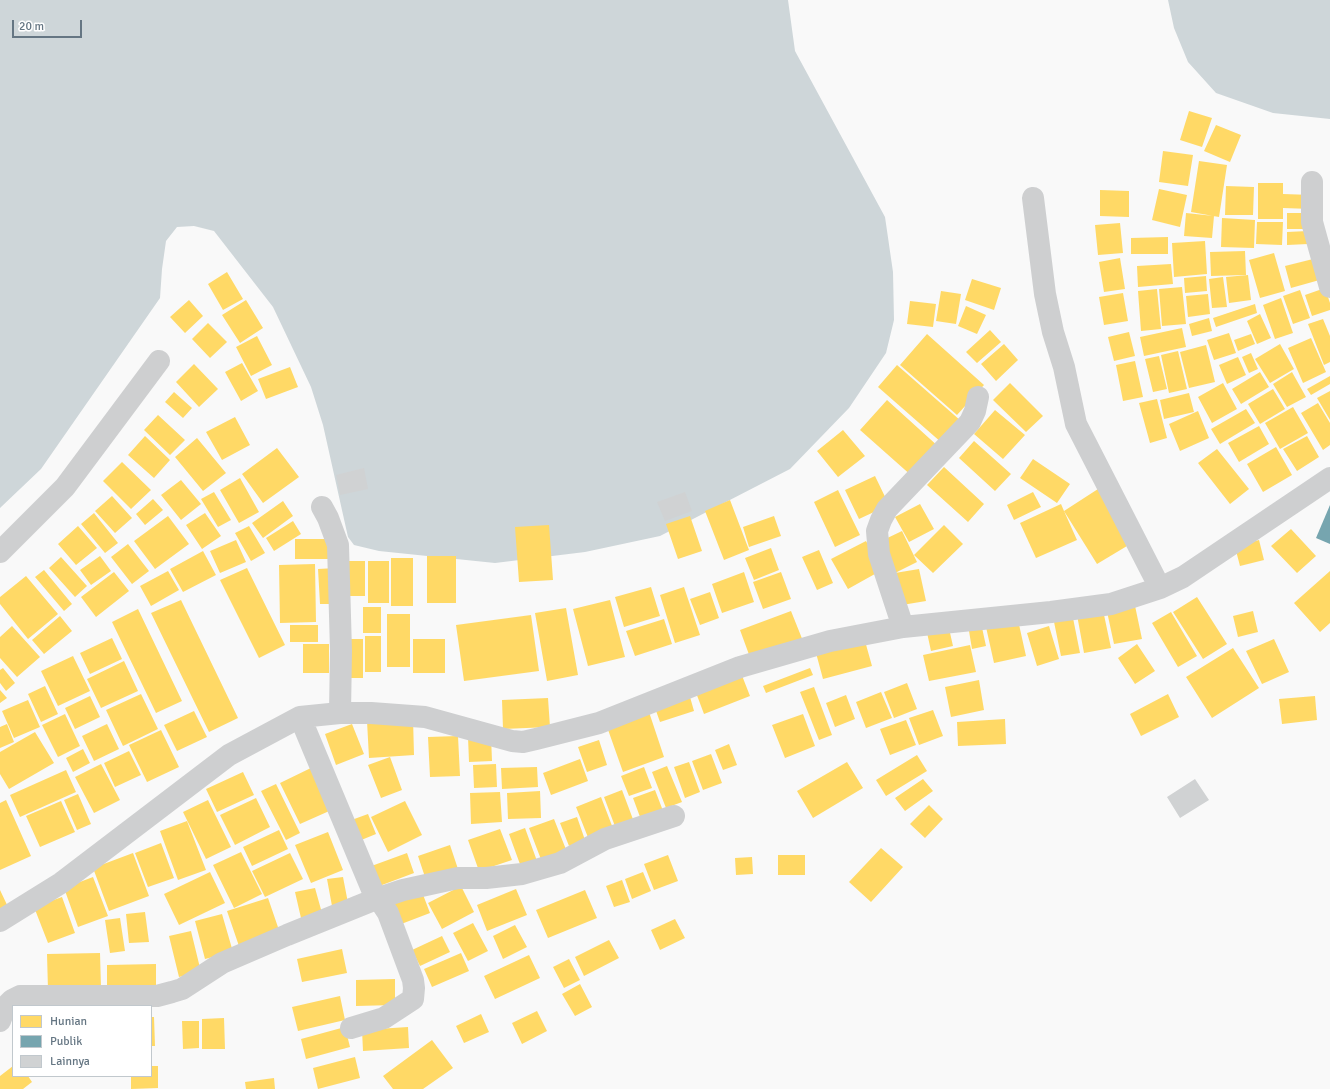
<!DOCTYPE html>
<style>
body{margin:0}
#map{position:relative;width:1330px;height:1089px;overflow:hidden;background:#f9f9f9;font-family:Signika,sans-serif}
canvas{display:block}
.legend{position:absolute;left:12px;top:1005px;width:140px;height:72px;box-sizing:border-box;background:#fff;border:1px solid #c1c8cd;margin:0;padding:5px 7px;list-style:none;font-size:12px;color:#657683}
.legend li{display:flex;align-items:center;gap:8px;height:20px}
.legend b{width:20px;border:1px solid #c1c8cd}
.scale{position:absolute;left:12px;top:20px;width:70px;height:18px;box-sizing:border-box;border:2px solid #657683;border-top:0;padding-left:5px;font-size:12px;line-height:14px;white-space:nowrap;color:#657683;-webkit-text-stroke:3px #fff;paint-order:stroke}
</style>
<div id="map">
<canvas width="1330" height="1089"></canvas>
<ul class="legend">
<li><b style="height:11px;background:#ffd966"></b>Hunian</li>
<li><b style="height:11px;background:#76a5af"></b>Publik</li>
<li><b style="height:11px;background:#d0d2d3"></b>Lainnya</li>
</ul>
<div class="scale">20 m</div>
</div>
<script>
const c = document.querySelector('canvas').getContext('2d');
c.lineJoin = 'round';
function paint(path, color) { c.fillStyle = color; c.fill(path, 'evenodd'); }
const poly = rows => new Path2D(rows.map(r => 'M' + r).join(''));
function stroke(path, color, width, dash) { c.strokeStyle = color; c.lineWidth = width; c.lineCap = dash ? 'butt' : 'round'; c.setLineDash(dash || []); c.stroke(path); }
const water = poly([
 [0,0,788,0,795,51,885,217,893,272,894,320,886,353,849,408,790,469,660,536,585,552,495,563,379,551,354,545,348,537,323,425,311,387,273,307,214,231,194,226,177,227,166,241,162,269,160,298,41,469,0,508],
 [1168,0,1330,0,1330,119,1273,113,1216,93,1188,62,1174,28]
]);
const homes = poly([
 [1189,111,1212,118,1202,147,1180,140],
 [1216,125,1241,135,1230,162,1204,151],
 [1163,151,1193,155,1188,186,1159,182],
 [1199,161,1227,165,1219,217,1191,212],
 [1258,183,1283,183,1283,194,1312,195,1311,209,1283,208,1283,219,1258,219],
 [1226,186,1254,187,1253,215,1225,215],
 [1159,189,1187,195,1180,227,1152,220],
 [1100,190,1129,191,1129,217,1100,216],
 [1186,213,1214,216,1212,238,1184,236],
 [1287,213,1310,213,1310,229,1287,229],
 [1222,218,1255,220,1254,248,1221,247],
 [1257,222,1283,222,1282,245,1256,244],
 [1120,223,1123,253,1098,255,1095,225],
 [1308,231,1308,244,1287,245,1287,232],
 [1168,237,1168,254,1131,254,1131,238],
 [1205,241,1207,274,1174,277,1172,243],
 [1245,251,1246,275,1211,276,1210,252],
 [1274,253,1285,291,1260,298,1249,260],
 [1120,258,1125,289,1104,292,1099,262],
 [1317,258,1323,279,1291,288,1285,266],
 [1171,264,1173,284,1138,287,1137,266],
 [227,272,243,299,223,310,208,284],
 [1248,275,1251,300,1229,303,1226,277],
 [1206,276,1207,291,1185,293,1184,278],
 [1223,277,1227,307,1212,308,1209,279],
 [972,279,1001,288,994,310,965,300],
 [1182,287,1186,324,1162,326,1159,289],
 [1325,288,1330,303,1330,310,1312,316,1305,295],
 [1157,289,1161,329,1141,331,1138,291],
 [1300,290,1310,318,1293,324,1283,296],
 [941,291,961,294,956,324,936,321],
 [1123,293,1128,321,1104,325,1099,297],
 [1208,294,1210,314,1188,317,1186,296],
 [1281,298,1293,333,1275,339,1263,305],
 [189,300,203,316,185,333,170,317],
 [246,300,263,328,240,343,222,315],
 [910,301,936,304,933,327,907,324],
 [1255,304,1257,313,1216,327,1213,318],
 [966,306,986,315,977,334,958,326],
 [1260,314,1271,338,1257,344,1247,321],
 [1209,318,1212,331,1192,336,1189,324],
 [1323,319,1330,336,1330,362,1324,365,1308,324],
 [208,323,227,342,210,358,192,339],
 [1182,328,1186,347,1144,356,1140,337],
 [990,330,1001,342,977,363,966,352],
 [1129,332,1135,356,1114,361,1108,337],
 [1229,333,1236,353,1214,360,1207,340],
 [927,334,984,385,957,415,900,365],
 [1251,334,1255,344,1238,351,1234,340],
 [257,336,272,365,251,376,236,347],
 [1311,338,1326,372,1303,383,1288,348],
 [1004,344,1018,360,996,381,981,364],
 [1280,344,1294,369,1270,383,1255,359],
 [1206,345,1215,382,1189,388,1180,352],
 [1178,351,1187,389,1169,393,1161,355],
 [1251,353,1258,369,1249,373,1242,357],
 [1159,356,1167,389,1153,392,1145,359],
 [1238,357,1246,375,1227,384,1219,365],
 [1135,361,1143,397,1123,401,1116,365],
 [242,363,258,391,241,401,225,372],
 [194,364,218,389,199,407,176,382],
 [897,365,961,421,942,443,878,387],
 [290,367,298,387,266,399,258,379],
 [1260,372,1269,387,1241,404,1232,389],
 [1292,372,1306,397,1287,407,1273,384],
 [1330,376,1330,384,1311,395,1307,389],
 [1010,383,1043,416,1026,432,993,400],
 [1223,383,1237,409,1212,423,1198,397],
 [1273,389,1285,409,1260,424,1248,404],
 [1330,391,1330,420,1317,398],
 [174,392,192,408,183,418,165,402],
 [1189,393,1194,412,1164,419,1160,400],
 [1157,399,1167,438,1150,443,1139,403],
 [887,400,940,448,913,477,860,430],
 [1318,403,1330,423,1330,445,1323,450,1301,413],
 [1293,407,1308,433,1280,449,1265,423],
 [1246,409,1255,423,1220,444,1211,429],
 [995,410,1025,435,1003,459,974,434],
 [1198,411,1209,438,1180,451,1169,424],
 [158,415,185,440,170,455,144,430],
 [235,417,250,445,222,460,206,432],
 [1259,426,1269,444,1239,462,1228,443],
 [843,430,865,456,838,477,817,451],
 [145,436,170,460,154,478,128,455],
 [1307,436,1319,457,1297,471,1283,449],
 [197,438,226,473,203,491,175,457],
 [974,441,1011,474,995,491,959,458],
 [1276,447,1292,475,1263,492,1247,464],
 [277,448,299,477,263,503,242,474],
 [1217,449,1249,489,1230,504,1198,463],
 [1033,459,1070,484,1057,503,1020,478],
 [122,462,151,490,131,509,103,481],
 [944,467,984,504,968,522,927,485],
 [875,476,889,505,859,519,845,490],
 [240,478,259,512,239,523,220,490],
 [181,480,201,504,181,520,161,495],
 [1098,489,1132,543,1097,564,1064,511,1077,540,1036,558,1020,523,1061,504,1064,511],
 [838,490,860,535,835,547,814,502],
 [214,492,231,520,218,527,201,499],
 [1033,492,1041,507,1014,520,1007,505],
 [112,496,132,518,115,533,95,511],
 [153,499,163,510,145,525,136,514],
 [730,500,749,550,724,560,705,511],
 [283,501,293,516,263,538,252,523],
 [920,504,934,529,909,542,895,517],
 [94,513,118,543,105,553,81,524],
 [205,513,221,536,202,549,186,525],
 [168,516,189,544,155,569,134,541],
 [690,516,702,551,678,559,666,524],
 [774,516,781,536,749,547,743,527],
 [293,521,301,534,274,551,266,538],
 [549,525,553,580,519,582,515,527],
 [944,525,963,544,933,573,914,555],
 [78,526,97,548,76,565,58,544],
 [249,526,265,553,251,561,235,533],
 [1291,529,1316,556,1297,573,1271,546],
 [902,531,917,562,895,573,879,542],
 [295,539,332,539,332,559,295,559],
 [236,540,246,562,220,573,210,551],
 [1259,540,1264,560,1240,566,1235,547],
 [866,541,882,570,848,589,831,559],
 [128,544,149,571,132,584,111,557],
 [771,548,779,570,754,580,745,558],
 [819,550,833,583,817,590,802,557],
 [203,551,216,575,183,592,170,569],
 [100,556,111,571,91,585,80,570],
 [427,556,456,556,456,603,427,603],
 [61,557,87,586,75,597,49,568],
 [391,558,413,558,413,606,391,606],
 [343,561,365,561,365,596,343,596],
 [368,561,389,561,389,603,368,603],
 [315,564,316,622,280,623,279,565],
 [247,568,285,645,259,658,220,580],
 [336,568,338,604,320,604,318,569],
 [919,569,926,601,902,605,895,573],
 [44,570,72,604,64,611,35,577],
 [168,571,179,590,151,606,140,586],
 [1330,571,1330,623,1320,632,1294,603],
 [114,572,129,591,96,617,81,597],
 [744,572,754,602,722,613,712,584],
 [781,572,791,599,763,609,753,582],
 [26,576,58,614,28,639,0,604,0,597],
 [651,587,660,616,624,627,615,597],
 [684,587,700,635,675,643,660,595],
 [710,592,719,618,700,625,690,599],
 [1197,597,1227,644,1203,659,1173,612],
 [181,600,238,718,209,732,151,613],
 [610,600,625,657,588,666,573,609],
 [1134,601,1142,639,1114,644,1106,607],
 [363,607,381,607,381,633,363,633],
 [566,608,578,675,547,681,535,613],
 [138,609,182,701,156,713,112,622],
 [1103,610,1111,648,1084,653,1077,615],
 [791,611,803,641,751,660,740,630],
 [1253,611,1258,632,1238,637,1233,616],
 [1171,612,1197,656,1178,667,1152,623],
 [1072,613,1080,653,1061,656,1053,617],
 [387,614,410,614,410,667,387,667],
 [531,615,539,671,464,681,456,625],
 [60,616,72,631,44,654,32,640],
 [664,619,672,644,635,656,626,631],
 [1018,620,1026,656,994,663,986,627],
 [981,623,986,646,972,649,968,625],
 [948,624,953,646,931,651,926,628],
 [290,625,318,625,318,642,290,642],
 [12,626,40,657,17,677,0,658,0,637],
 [1049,626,1059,659,1037,666,1027,633],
 [365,636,381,636,381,672,365,672],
 [112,638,122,659,90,674,80,653],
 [345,639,363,639,363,678,345,678],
 [413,639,445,639,445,673,413,673],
 [1274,639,1289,672,1262,684,1246,651],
 [865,641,872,666,823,679,816,653],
 [303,644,329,644,329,673,303,673],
 [1137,644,1155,671,1135,684,1118,658],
 [970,645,976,672,929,681,923,655],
 [1233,648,1259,688,1212,718,1186,677],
 [73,656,90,691,58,706,41,671],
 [124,661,138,691,101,708,87,679],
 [3,668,15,683,6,691,0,683,0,670],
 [810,668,813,675,766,693,763,686],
 [741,673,750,696,704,714,695,690],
 [979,680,984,710,951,717,945,687],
 [907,683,917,709,894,718,884,692],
 [45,686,58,714,41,722,28,694],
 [814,687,832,735,819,740,800,692],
 [0,690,7,698,0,703],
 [881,692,892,718,866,728,856,702],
 [141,694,158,729,123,746,106,710],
 [1168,694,1179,717,1141,736,1130,714],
 [846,695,855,719,835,727,826,703],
 [90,696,100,717,75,729,65,708],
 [1315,696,1317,720,1282,724,1279,699],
 [690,697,694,711,660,722,655,708],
 [548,698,550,727,503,729,502,700],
 [28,700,40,727,14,738,2,711],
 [648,709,664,757,623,772,606,724],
 [933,710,943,736,919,745,909,718],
 [194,711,207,737,177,751,164,725],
 [65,714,80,746,58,757,42,725],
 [803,714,815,746,785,758,772,725],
 [413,718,414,755,369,758,367,721],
 [1005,719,1006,744,958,746,957,722],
 [906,720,916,745,890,755,880,729],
 [7,724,14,742,0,748,0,727],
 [107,724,119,749,94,761,82,736],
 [352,724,364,754,336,765,325,734],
 [161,730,179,767,147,782,129,745],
 [35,732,54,763,9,789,0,774,0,752],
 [458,736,460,776,430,777,428,737],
 [491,736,492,761,469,762,468,737],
 [599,740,607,765,587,772,578,747],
 [729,744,737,765,723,770,715,750],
 [83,749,90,763,73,772,66,758],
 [129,751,141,775,115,787,104,763],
 [711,754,722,783,703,790,692,761],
 [917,755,927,771,886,796,876,780],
 [390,757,402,790,381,798,368,765],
 [580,759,588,781,551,795,543,773],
 [689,762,700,792,685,798,674,767],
 [847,762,863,788,813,818,797,791],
 [101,764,120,800,94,813,75,777],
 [496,764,497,787,474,788,473,765],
 [315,766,336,808,300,824,280,783],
 [667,766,682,802,666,808,652,772],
 [537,767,538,787,502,789,501,768],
 [644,767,652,788,629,796,621,776],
 [66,770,76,792,20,817,10,795],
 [243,772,254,795,217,812,206,789],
 [923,779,933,791,905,811,895,798],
 [276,784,300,833,286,840,261,791],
 [622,790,634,822,616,829,604,797],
 [655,790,665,816,643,825,633,798],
 [540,791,541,818,508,819,507,793],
 [500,792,502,822,471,824,470,793],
 [78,794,91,824,77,830,64,800],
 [601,797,614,831,589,840,576,807],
 [256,798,270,827,235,845,220,815],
 [6,800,31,856,0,870,0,803],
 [208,800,231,847,206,859,183,812],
 [61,801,75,832,40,847,26,816],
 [405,801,422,835,388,852,371,817],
 [929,805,943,819,925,838,910,824],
 [368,814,376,834,354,843,346,822],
 [577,817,585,840,569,846,560,823],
 [554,819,567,852,542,862,529,828],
 [187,821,206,870,178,880,160,831],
 [525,828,537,861,521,867,509,834],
 [500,829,512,860,479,871,468,840],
 [279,830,288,849,252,866,243,847],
 [328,832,343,870,311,883,295,845],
 [161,843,174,878,148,887,135,853],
 [450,845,458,869,426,880,418,856],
 [881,848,903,867,871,902,849,882],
 [241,852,262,894,234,908,213,865],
 [133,853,149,896,109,911,93,868],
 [290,853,303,879,265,897,252,871],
 [407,853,414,873,374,888,366,868],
 [668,855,678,881,654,890,644,864],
 [778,855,805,855,805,875,778,875],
 [752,857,753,874,736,875,735,858],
 [210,872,225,903,179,925,164,894],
 [643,872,651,891,632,899,625,879],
 [93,877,108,916,78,927,64,888],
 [343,877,348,903,332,906,327,879],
 [622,880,630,902,614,907,606,886],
 [461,886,474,912,442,929,428,903],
 [315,888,322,913,301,918,295,892],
 [516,889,527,915,487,931,477,905],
 [0,890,9,909,0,914],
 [585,890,597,918,548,938,536,910],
 [422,892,430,913,396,926,388,905],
 [62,897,75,933,48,943,34,907],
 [268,898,281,936,240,949,227,911],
 [145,912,149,942,129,943,126,914],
 [222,914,233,952,205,959,195,921],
 [120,918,125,951,110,953,105,920],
 [675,919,685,938,660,950,651,930],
 [473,923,488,951,468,961,453,933],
 [515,925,527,947,503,959,493,936],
 [191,931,201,972,179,977,169,936],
 [442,936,450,952,420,966,412,950],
 [609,940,619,958,584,976,575,957],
 [342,949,347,973,302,982,297,959],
 [100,953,101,988,48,990,47,954],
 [461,953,469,971,432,987,424,969],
 [529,955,540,978,495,999,484,976],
 [569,959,580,980,564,988,553,967],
 [156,964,156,987,107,988,107,965],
 [395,979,395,1005,356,1006,356,980],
 [580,984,592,1007,575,1016,562,994],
 [340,996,345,1020,298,1031,292,1007],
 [537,1011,547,1031,522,1044,512,1023],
 [481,1014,489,1032,464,1043,456,1026],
 [151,1017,154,1017,155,1046,151,1046],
 [224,1018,225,1049,202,1049,202,1019],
 [182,1021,199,1021,199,1048,183,1049],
 [345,1027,350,1047,306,1059,301,1039],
 [408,1027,409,1048,363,1051,362,1030],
 [432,1040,453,1068,423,1089,393,1089,383,1076],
 [355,1057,360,1078,318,1089,313,1068],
 [13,1066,13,1076,28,1076,32,1082,23,1089,0,1089,0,1076],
 [151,1066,158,1066,158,1088,131,1089,131,1076,151,1076],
 [274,1078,275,1089,246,1089,245,1082]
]);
const public = poly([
 [1330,505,1330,544,1316,538]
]);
const building = poly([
 [364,468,368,489,340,495,336,475],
 [685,492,692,511,665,521,657,502],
 [1195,779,1209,800,1180,818,1167,797]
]);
const minor = poly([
 [1312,182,1312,222,1330,287],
 [1033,198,1045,294,1053,332,1064,367,1076,424,1160,588],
 [322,507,328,518,338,545,341,651,340,713],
 [0,552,65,487,159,361],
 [903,627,879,554,877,531,881,520,887,509,970,422,975,411,978,397],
 [300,717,376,899,382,904,388,913,413,980,414,988,413,999,384,1018,351,1028],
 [0,921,61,883,229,755,300,717,340,713,371,713,425,717,512,741,523,742,536,739,599,723,740,667,830,641,903,627,1051,612,1111,604,1160,588,1183,577,1330,478],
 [0,1021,5,1007,12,1000,20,996,157,996,172,992,182,989,222,963,287,935,376,899,403,890,458,878,486,878,522,874,560,863,605,839,674,816]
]);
paint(water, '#ced6d9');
paint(homes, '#ffd966');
paint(public, '#76a5af');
paint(building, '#d0d2d3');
stroke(minor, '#cecfd0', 22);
</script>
